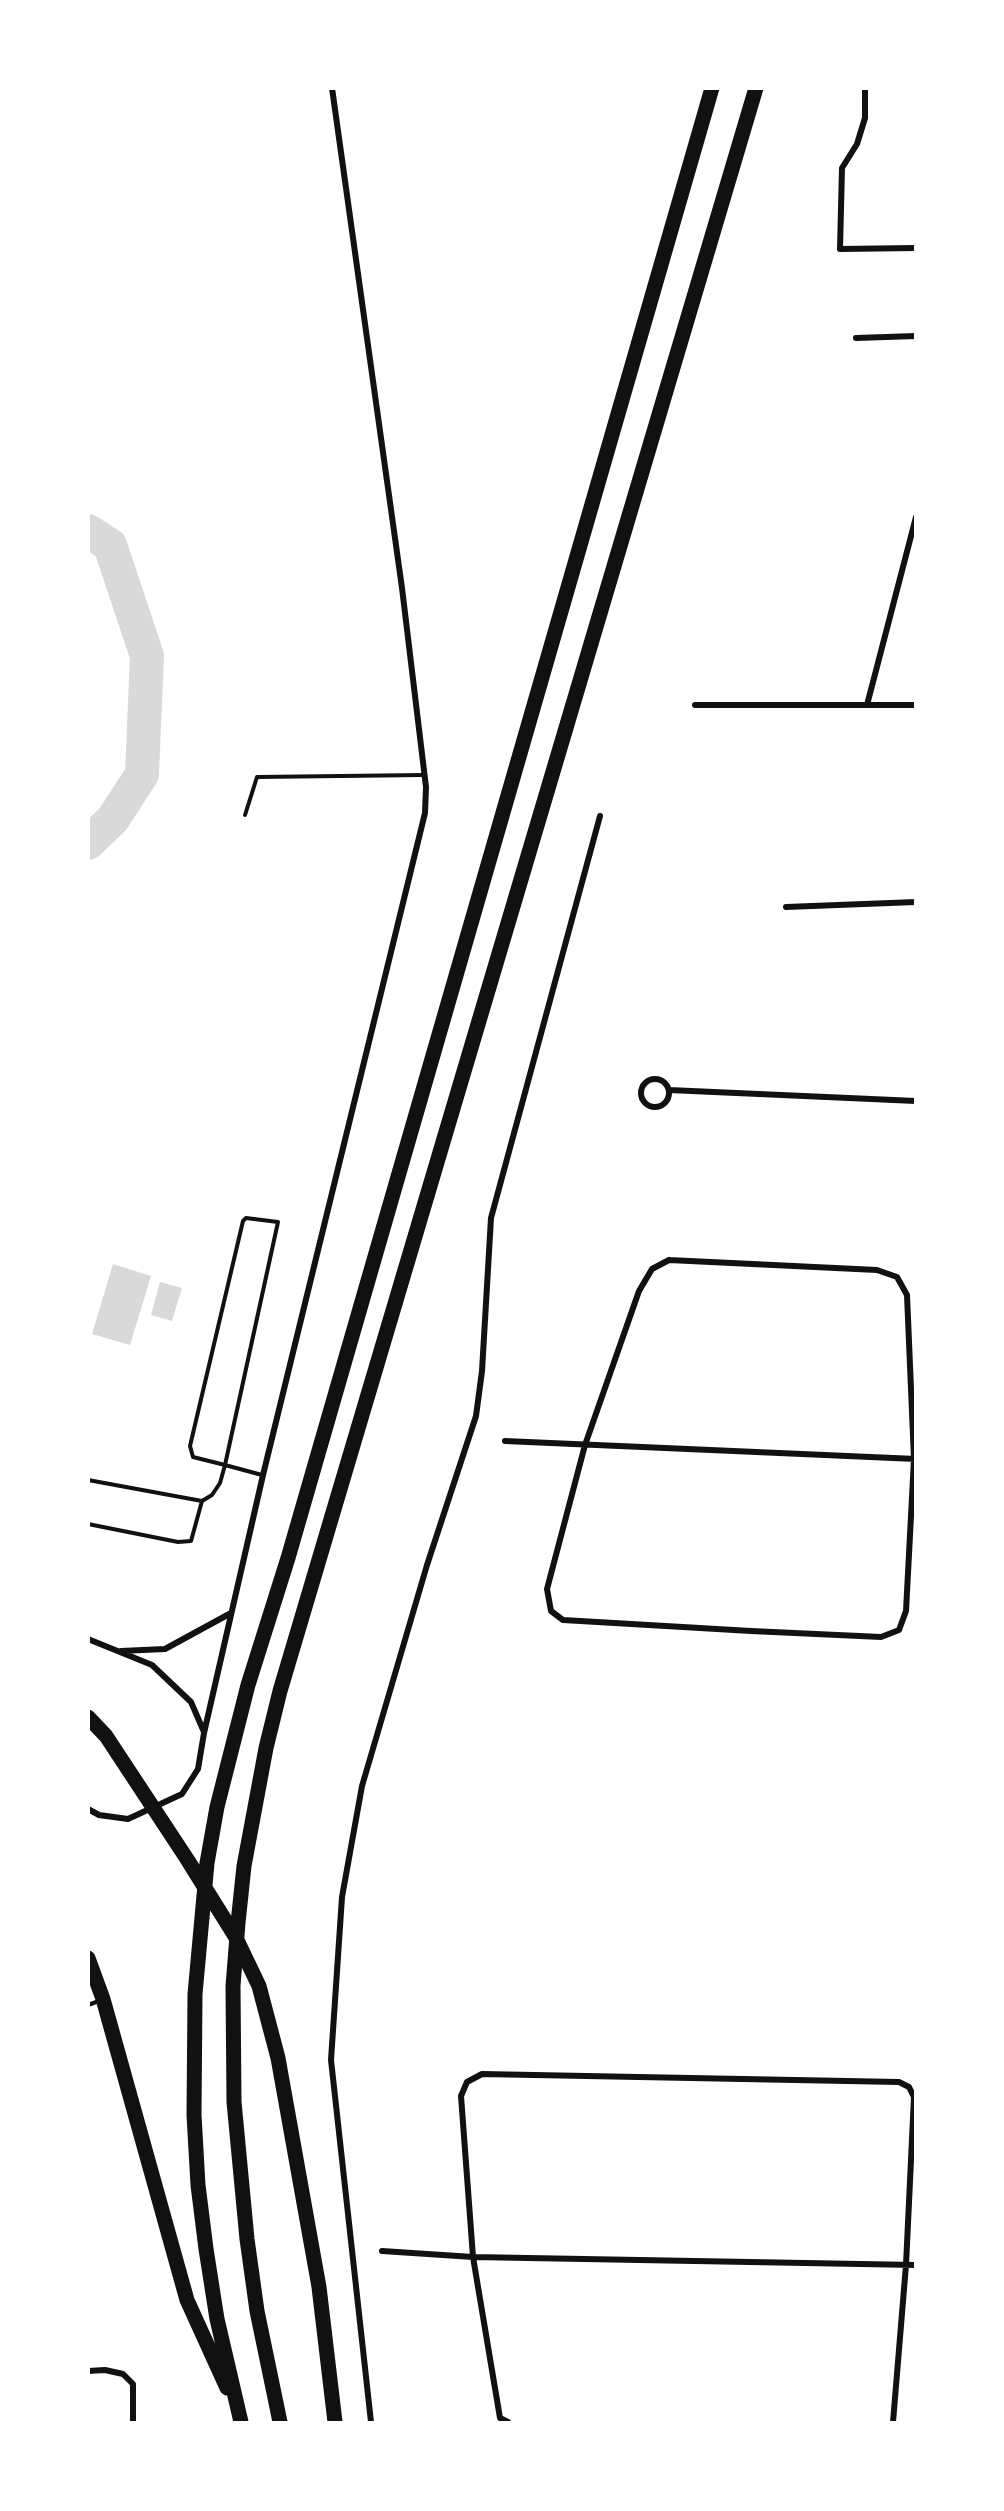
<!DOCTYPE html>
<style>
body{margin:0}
#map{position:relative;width:1004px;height:2511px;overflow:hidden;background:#fff;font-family:"DejaVu Sans",sans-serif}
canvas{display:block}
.frame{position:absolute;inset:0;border:90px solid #fff;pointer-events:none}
</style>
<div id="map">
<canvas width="1004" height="2511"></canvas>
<div class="frame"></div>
</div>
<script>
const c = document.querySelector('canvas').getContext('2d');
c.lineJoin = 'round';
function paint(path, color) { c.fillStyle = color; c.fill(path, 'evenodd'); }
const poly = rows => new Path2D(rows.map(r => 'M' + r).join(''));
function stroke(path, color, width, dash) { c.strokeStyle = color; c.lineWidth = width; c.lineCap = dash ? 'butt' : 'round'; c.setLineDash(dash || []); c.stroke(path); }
const water = poly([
 [113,1264,151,1276,130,1345,92,1334],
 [160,1282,182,1288,172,1321,151,1315]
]);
const river = poly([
 [88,531,110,545,147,656,142,774,113,819,88,843]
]);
const service = poly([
 [245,815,257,777,424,775],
 [246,1218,278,1222,225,1465,193,1457,190,1446,243,1221,246,1218],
 [88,1480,202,1501],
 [88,1524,178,1542,191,1541,202,1501,212,1495,220,1483,225,1465,262,1475],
 [88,2005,99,2001]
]);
const minor = poly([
 [865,88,865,118,857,144,842,168,840,249,916,248],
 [856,338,916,336],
 [695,705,916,705],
 [867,705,916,517],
 [786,907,916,902],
 '641 1093a14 14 0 1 1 28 0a14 14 0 1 1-28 0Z',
 [669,1090,916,1101],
 [669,1260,877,1270,897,1277,907,1295,914,1459,906,1611,899,1630,881,1637,751,1631,563,1620,551,1611,547,1589,585,1445,639,1291,652,1269,669,1260],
 [505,1441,916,1459],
 [88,1639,152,1665,191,1702,204,1732],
 [121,1651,165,1649,231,1613],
 [88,1809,99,1815,128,1819,182,1794,198,1769,204,1733,263,1475,425,813,426,787,402,588,332,88],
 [382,2251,473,2257,916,2265],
 [88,2371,105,2370,123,2374,133,2384,133,2422],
 [371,2422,331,2060,342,1897,362,1786,427,1565,476,1416,482,1371,491,1218,600,816],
 [508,2422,500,2418,473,2257,461,2096,467,2082,482,2074,899,2082,909,2087,914,2097,906,2265,893,2422]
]);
const motorway = poly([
 [88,1717,106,1736,187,1859,235,1936,259,1986,278,2058,319,2287,335,2422],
 [88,1958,103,1999,187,2300,227,2388],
 [241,2422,217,2319,206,2249,198,2185,194,2115,195,1994,207,1863,217,1807,248,1685,288,1558,712,88],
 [280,2422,257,2311,247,2239,234,2102,233,1986,238,1923,244,1866,266,1748,280,1691,756,88]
]);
paint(water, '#d9d9d9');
stroke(river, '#d9d9d9', 34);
stroke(service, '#111', 4);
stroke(minor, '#111', 6);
stroke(motorway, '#111', 15);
</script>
